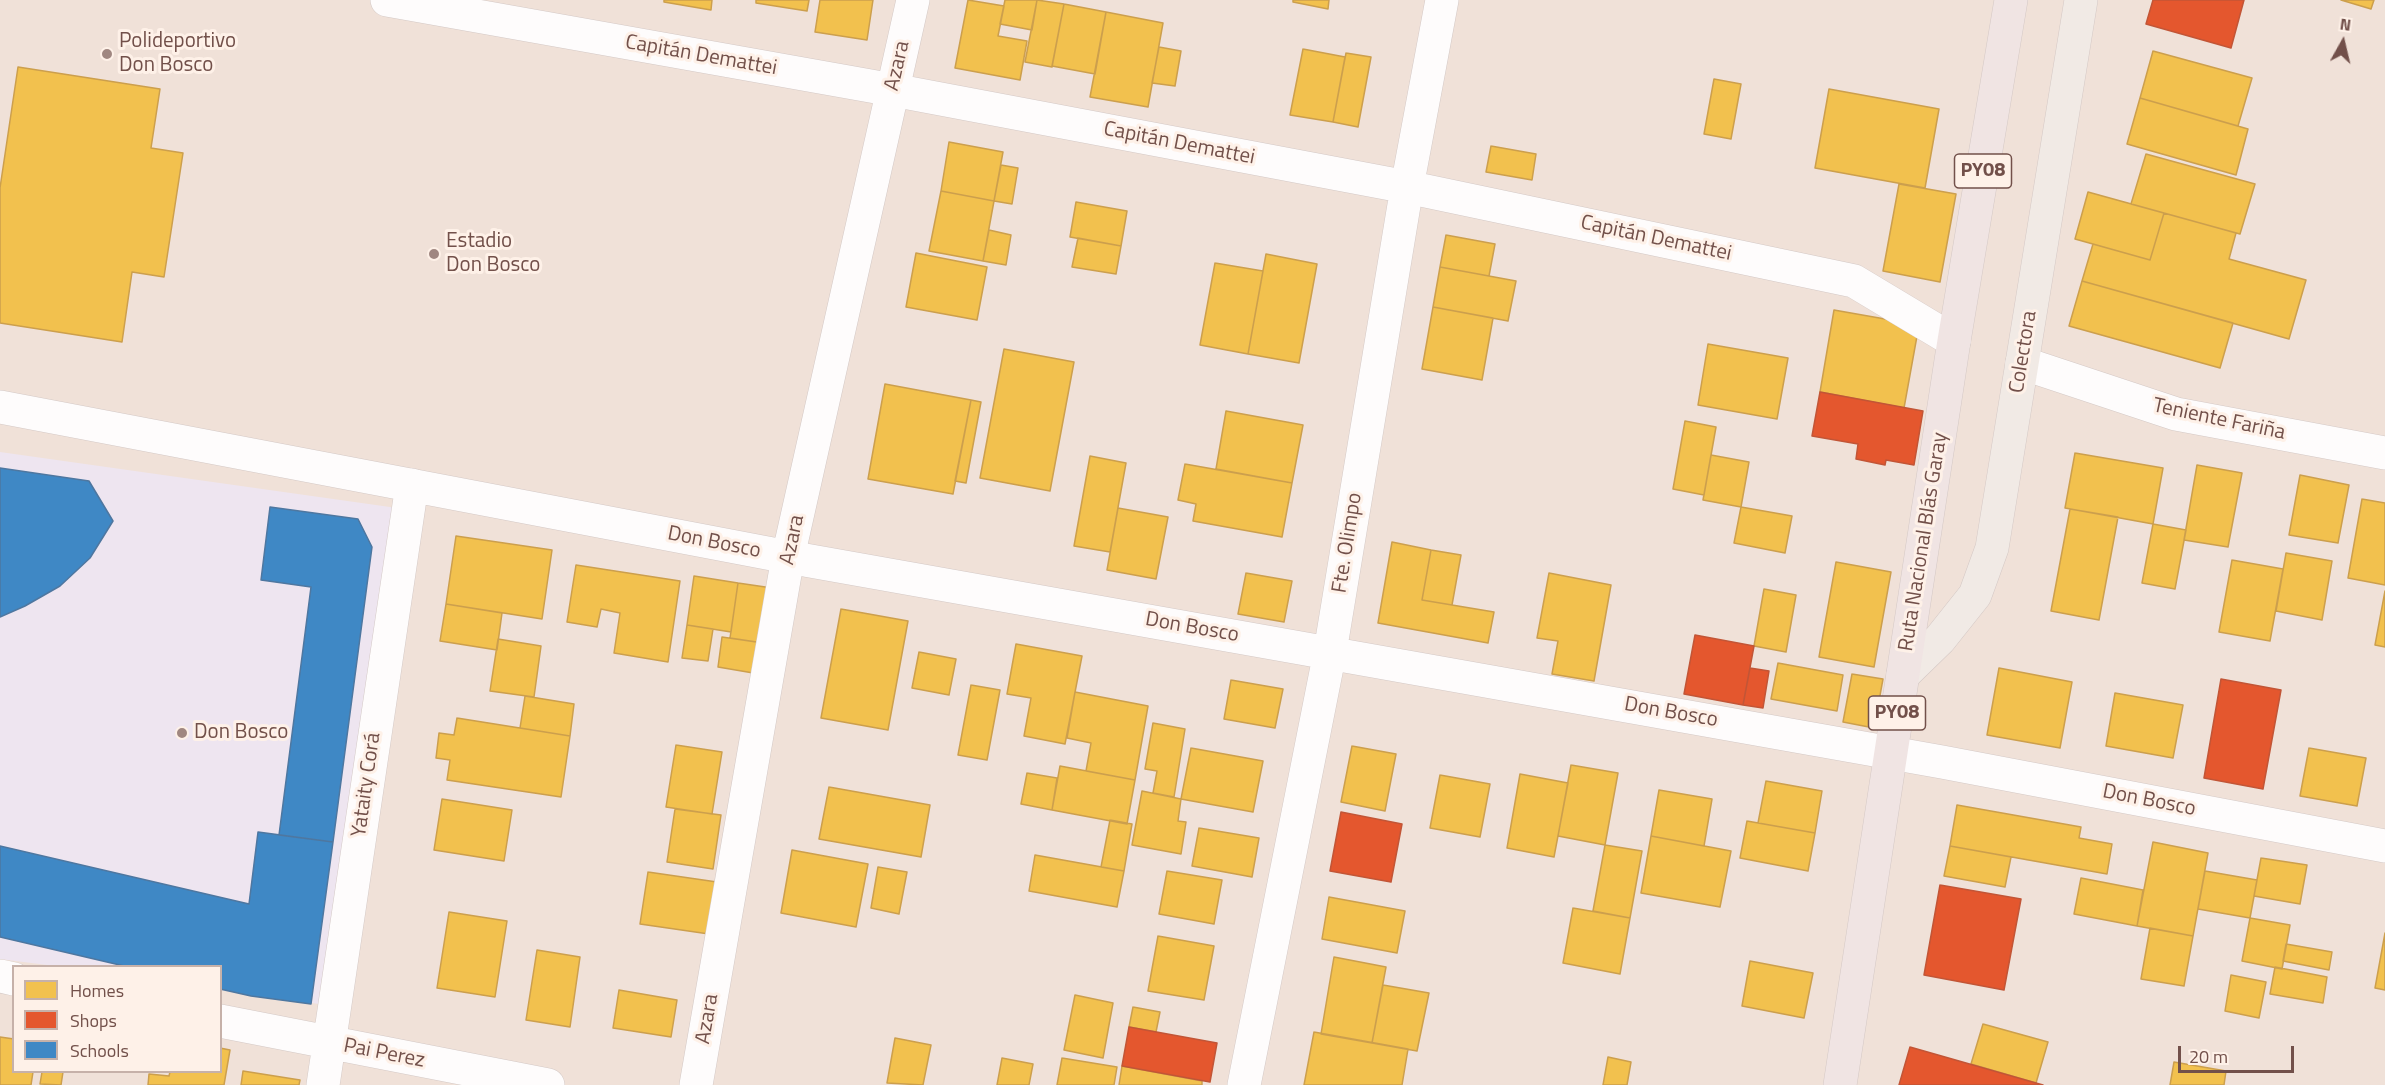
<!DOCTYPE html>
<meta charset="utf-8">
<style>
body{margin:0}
#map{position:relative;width:2385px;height:1085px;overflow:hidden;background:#f5ede8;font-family:"Titillium Web",sans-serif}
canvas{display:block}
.legend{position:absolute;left:12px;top:965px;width:210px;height:108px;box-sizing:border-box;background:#fef1e8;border:2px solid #c6b1a9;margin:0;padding:8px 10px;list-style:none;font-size:18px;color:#72504a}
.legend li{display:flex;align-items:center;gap:12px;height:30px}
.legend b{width:30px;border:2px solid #c6b1a9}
.north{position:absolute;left:2313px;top:12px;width:60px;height:60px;-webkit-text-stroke:4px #fef1e8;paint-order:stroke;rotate:8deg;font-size:16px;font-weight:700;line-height:24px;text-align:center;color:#72504a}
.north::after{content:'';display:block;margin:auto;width:21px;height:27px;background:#72504a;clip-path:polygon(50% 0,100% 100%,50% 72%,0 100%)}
.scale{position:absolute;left:2178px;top:1046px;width:116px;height:27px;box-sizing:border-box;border:3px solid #72504a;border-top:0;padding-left:8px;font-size:18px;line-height:21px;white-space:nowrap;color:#72504a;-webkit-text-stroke:4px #fef1e8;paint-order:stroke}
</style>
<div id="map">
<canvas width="2385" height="1085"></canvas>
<ul class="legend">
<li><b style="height:16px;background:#f2c14e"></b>Homes</li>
<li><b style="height:16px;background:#e4572e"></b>Shops</li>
<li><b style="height:16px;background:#3f88c5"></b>Schools</li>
</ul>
<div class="north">N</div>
<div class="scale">20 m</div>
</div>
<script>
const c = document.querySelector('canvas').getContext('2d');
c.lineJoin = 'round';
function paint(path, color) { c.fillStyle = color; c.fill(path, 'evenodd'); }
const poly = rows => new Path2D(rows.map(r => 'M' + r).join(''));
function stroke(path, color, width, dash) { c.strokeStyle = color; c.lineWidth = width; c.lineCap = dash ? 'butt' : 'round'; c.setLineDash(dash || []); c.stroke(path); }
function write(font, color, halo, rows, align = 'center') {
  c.font = font + ' "Titillium Web",sans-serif'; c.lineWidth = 6; c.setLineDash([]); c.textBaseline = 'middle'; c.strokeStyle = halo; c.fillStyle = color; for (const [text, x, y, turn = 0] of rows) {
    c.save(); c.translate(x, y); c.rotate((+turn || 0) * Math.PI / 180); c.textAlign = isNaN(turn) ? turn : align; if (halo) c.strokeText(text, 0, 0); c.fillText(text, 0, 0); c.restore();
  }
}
const residential = poly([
 [0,0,2385,0,2385,1085,0,1085],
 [14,966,220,966,220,1072,14,1072]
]);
const education = poly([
 [0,452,397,508,326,1005,221,990,220,966,55,966,0,959]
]);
const homes = poly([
 [664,0,712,0,711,10,664,2,664,0],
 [756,0,809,0,807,11,756,3,756,0],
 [820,0,873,0,867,40,815,32,820,0],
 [968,0,1004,6,998,36,1027,41,1020,80,955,68,968,0],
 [1005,0,1037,0,1032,30,1000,24,1005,0],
 [1037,0,1064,4,1052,67,1025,62,1037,0],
 [1293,0,1329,0,1328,9,1293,2,1293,0],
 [2341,0,2374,0,2371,9,2341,0],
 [1064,4,1106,12,1095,74,1052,66,1064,4],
 [1106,12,1163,23,1148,107,1090,97,1106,12],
 [1159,47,1181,51,1175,86,1152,83,1159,47],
 [1303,49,1345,57,1333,122,1290,115,1303,49],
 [2153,51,2252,78,2238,126,2140,98,2153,51],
 [1346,53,1371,57,1358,127,1333,122,1346,53],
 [18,67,160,89,151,148,183,153,164,277,132,272,122,342,0,323,0,188,18,67],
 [1714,79,1741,84,1731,139,1704,134,1714,79],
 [1829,89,1939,109,1925,188,1815,168,1829,89],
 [2140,98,2248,129,2236,175,2127,144,2140,98],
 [949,142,1003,152,994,201,941,191,949,142],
 [1491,146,1536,154,1532,180,1486,172,1491,146],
 [2146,154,2255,184,2240,234,2131,204,2146,154],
 [1001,165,1018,168,1012,204,994,201,1001,165],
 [1899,184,1956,194,1940,282,1883,271,1899,184],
 [941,191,994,201,983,261,929,251,941,191],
 [2088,192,2164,213,2150,260,2075,239,2088,192],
 [1076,202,1127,211,1121,246,1070,237,1076,202],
 [2164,213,2236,233,2229,259,2306,280,2289,339,2082,281,2093,244,2150,260,2164,213],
 [989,230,1011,235,1006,265,983,261,989,230],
 [1446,235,1495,244,1489,276,1440,267,1446,235],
 [1078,238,1121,246,1116,274,1072,267,1078,238],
 [916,253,987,267,977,320,906,307,916,253],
 [1266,254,1317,264,1299,363,1248,354,1266,254],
 [1215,263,1263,271,1248,354,1200,345,1215,263],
 [1440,267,1516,281,1508,321,1433,307,1440,267],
 [2082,281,2233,323,2220,368,2069,326,2082,281],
 [1433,307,1493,318,1482,380,1422,369,1433,307],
 [1834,310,1919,325,1904,408,1820,392,1834,310],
 [1708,344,1788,358,1777,419,1698,405,1708,344],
 [1004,349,1074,362,1050,491,980,478,1004,349],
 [885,384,971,400,953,494,868,479,885,384],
 [971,400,981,402,966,483,955,481,971,400],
 [1226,411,1303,425,1292,483,1216,469,1226,411],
 [1685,421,1716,427,1704,495,1673,489,1685,421],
 [2075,453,2163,468,2153,524,2065,508,2075,453],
 [1711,455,1749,462,1741,507,1703,500,1711,455],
 [1090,456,1126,463,1110,552,1074,546,1090,456],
 [1185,464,1292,483,1282,537,1193,521,1196,504,1178,500,1185,464],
 [2197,465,2242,473,2228,547,2184,540,2197,465],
 [2300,475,2349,485,2338,543,2289,535,2300,475],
 [2362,499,2385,503,2385,585,2348,578,2362,499],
 [1741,507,1792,516,1785,553,1734,543,1741,507],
 [1118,508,1168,517,1156,579,1107,570,1118,508],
 [2070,509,2118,517,2099,620,2051,611,2070,509],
 [2153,524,2186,530,2175,589,2142,583,2153,524],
 [456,536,552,550,542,619,446,604,456,536],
 [1392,542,1431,550,1422,600,1494,612,1488,643,1378,623,1392,542],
 [1431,550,1461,555,1452,605,1422,600,1431,550],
 [2286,553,2332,561,2322,620,2276,611,2286,553],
 [2232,560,2283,569,2270,641,2219,632,2232,560],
 [1836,562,1891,572,1874,667,1819,657,1836,562],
 [576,565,680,581,668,662,614,653,620,613,601,609,597,627,567,622,576,565],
 [1246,573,1292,581,1284,622,1238,614,1246,573],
 [1549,573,1611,585,1594,681,1552,674,1558,641,1537,638,1549,573],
 [694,576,738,583,731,632,687,625,694,576],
 [738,583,779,589,770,644,730,638,738,583],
 [1764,589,1796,595,1786,652,1754,646,1764,589],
 [2385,591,2385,647,2375,645,2385,591],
 [446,604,502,613,497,650,440,641,446,604],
 [841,609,908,621,888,730,821,718,841,609],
 [687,625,713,629,708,661,682,658,687,625],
 [722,637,770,644,765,675,718,667,722,637],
 [498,639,541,646,534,697,490,691,498,639],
 [1016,644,1082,656,1065,744,1024,736,1031,698,1007,694,1016,644],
 [919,652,956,659,949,695,912,688,919,652],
 [1778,663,1843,675,1837,711,1771,699,1778,663],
 [1999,668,2072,682,2060,748,1987,735,1999,668],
 [1852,674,1883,679,1874,728,1843,722,1852,674],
 [1231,680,1283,689,1275,728,1224,719,1231,680],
 [971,685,1000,690,987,760,958,755,971,685],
 [1075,692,1148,706,1135,780,1086,771,1091,743,1067,738,1075,692],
 [2115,693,2183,705,2173,758,2106,746,2115,693],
 [525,696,574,704,570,736,520,728,525,696],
 [457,718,570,736,561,797,447,780,450,760,436,758,439,733,454,735,457,718],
 [1153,723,1185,729,1174,797,1153,793,1157,771,1145,769,1153,723],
 [676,745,722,752,712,814,666,807,676,745],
 [1352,746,1396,754,1385,811,1341,802,1352,746],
 [1191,748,1263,761,1253,812,1181,799,1191,748],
 [2309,748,2366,758,2357,806,2300,796,2309,748],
 [1571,765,1618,773,1605,845,1558,836,1571,765],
 [1060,766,1135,780,1127,824,1052,810,1060,766],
 [1027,773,1057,778,1052,810,1021,804,1027,773],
 [1520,774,1568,783,1554,857,1507,848,1520,774],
 [1440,775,1490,784,1480,837,1430,828,1440,775],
 [1766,781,1822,791,1815,833,1758,823,1766,781],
 [829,787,930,805,921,857,819,839,829,787],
 [1659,790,1712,799,1704,846,1651,836,1659,790],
 [1142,791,1181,799,1178,821,1186,822,1181,854,1132,845,1142,791],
 [442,799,512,810,504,861,434,850,442,799],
 [1957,805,2081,827,2079,838,2112,844,2107,874,1950,846,1957,805],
 [675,809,721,815,713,869,667,862,675,809],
 [1110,820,1132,824,1124,871,1101,867,1110,820],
 [1747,821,1815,833,1808,871,1740,858,1747,821],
 [1199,828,1259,838,1252,877,1192,866,1199,828],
 [1651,836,1731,851,1720,907,1641,893,1651,836],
 [2153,842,2208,853,2193,936,2137,926,2153,842],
 [1605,845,1642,851,1630,918,1593,911,1605,845],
 [1950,846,2011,857,2005,887,1944,876,1950,846],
 [792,850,868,864,856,927,781,913,792,850],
 [1035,855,1124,871,1117,907,1029,891,1035,855],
 [2261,858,2307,865,2300,904,2254,896,2261,858],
 [878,867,907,872,899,914,871,908,878,867],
 [1167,871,1222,880,1214,924,1159,914,1167,871],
 [2205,871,2257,880,2250,918,2198,909,2205,871],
 [648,872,717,882,709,934,640,924,648,872],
 [2081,878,2143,890,2137,926,2074,914,2081,878],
 [1329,897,1405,911,1397,953,1322,939,1329,897],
 [1573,908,1630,918,1620,974,1563,963,1573,908],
 [449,912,507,921,495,997,437,988,449,912],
 [2250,918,2290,925,2282,969,2242,961,2250,918],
 [2150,928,2193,936,2184,986,2141,979,2150,928],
 [2385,933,2385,990,2375,988,2385,933],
 [1158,936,1214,946,1204,1000,1148,991,1158,936],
 [2286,944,2332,952,2329,970,2283,961,2286,944],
 [537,950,580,957,570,1027,526,1020,537,950],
 [1334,957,1386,967,1372,1043,1321,1034,1334,957],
 [1750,961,1813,973,1804,1018,1742,1006,1750,961],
 [2275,967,2327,977,2323,1003,2270,994,2275,967],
 [2231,975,2266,982,2259,1018,2225,1011,2231,975],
 [1383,985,1429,993,1417,1051,1372,1043,1383,985],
 [619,990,677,1000,671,1037,613,1028,619,990],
 [1075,995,1113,1003,1103,1058,1064,1050,1075,995],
 [1133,1007,1160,1012,1156,1032,1129,1027,1133,1007],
 [1983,1024,2048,1042,2036,1083,1971,1064,1983,1024],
 [1314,1032,1408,1049,1402,1085,1304,1085,1314,1032],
 [0,1037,14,1039,14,1072,33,1072,31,1085,0,1085,0,1037],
 [895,1038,931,1045,923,1085,887,1083,895,1038],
 [220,1048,230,1050,224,1085,148,1085,149,1074,169,1076,170,1072,220,1072,220,1048],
 [1608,1057,1631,1062,1627,1085,1603,1085,1608,1057],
 [1002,1058,1033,1064,1029,1085,997,1085,1002,1058],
 [1062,1058,1117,1067,1114,1085,1057,1085,1062,1058],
 [2174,1062,2226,1071,2224,1085,2170,1085,2174,1062],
 [1122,1066,1202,1081,1202,1085,1119,1085,1122,1066],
 [243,1071,300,1080,299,1085,241,1085,243,1071],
 [42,1072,63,1072,61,1085,40,1084,42,1072]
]);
const shops = poly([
 [2153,0,2244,0,2231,48,2146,24,2153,0],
 [1820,392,1923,411,1914,465,1886,460,1885,465,1856,459,1858,444,1812,436,1820,392],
 [1695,635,1754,646,1743,705,1684,694,1695,635],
 [1750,668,1769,671,1763,708,1743,705,1750,668],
 [2221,679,2281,690,2263,789,2204,778,2221,679],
 [1341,812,1402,824,1391,882,1330,871,1341,812],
 [1940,885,2021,899,2004,990,1924,975,1940,885],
 [1129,1027,1217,1043,1210,1082,1122,1066,1129,1027],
 [1910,1047,2043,1085,1899,1085,1910,1047]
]);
const schools = poly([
 [0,468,89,481,113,521,90,558,60,586,25,606,0,617,0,468],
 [270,507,358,519,372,547,333,842,279,835,311,587,261,580,270,507],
 [258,832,333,842,311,1004,251,996,220,989,220,966,124,966,0,937,0,846,249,904,258,832]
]);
const minor = poly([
 [387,0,893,90,1407,187,1854,281,1954,341],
 [2022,363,2176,414,2385,453],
 [0,407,788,557,1942,762,2385,846],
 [0,976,14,979],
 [220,1021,548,1085],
 [323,1085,412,485],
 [696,1085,788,557,913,0],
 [1244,1085,1330,652,1407,187,1442,0]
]);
const major = poly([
 [1903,675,1940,639,1975,595,1992,548,2081,0]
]);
const highway = poly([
 [1840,1085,1954,341,2011,0]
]);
const markers = [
 [107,54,6,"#a08781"],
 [434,254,6,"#a08781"],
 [182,733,6,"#a08781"]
];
const shields = [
 [1983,171,57],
 [1897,713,57]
];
const shieldNames = [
 ["PY08",1983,171],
 ["PY08",1897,713]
];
const poiNames = [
 ["Polideportivo",119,42],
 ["Don Bosco",119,66],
 ["Estadio",446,242],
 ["Don Bosco",446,266],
 ["Don Bosco",194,733]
];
const streetNames = [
 ["Capitán Demattei",701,56,10],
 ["Azara",898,66,-77],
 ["Capitán Demattei",1179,144,11],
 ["Capitán Demattei",1656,239,12],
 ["Colectora",2024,352,-81],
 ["Teniente Fariña",2219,420,12],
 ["Azara",793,540,-78],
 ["Ruta Nacional Blás Garay",1924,542,-81],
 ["Don Bosco",714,543,11],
 ["Fte. Olimpo",1348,543,-81],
 ["Don Bosco",1192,628,10],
 ["Don Bosco",1671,713,10],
 ["Yataity Corá",367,785,-82],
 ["Don Bosco",2149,801,11],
 ["Azara",708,1019,-80],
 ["Pai Perez",384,1054,11]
];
paint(residential, '#f0e1d8');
paint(education, '#eee5f0');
paint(homes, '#f2c14e');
stroke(homes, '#cc9f4d', 1.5);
paint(shops, '#e4572e');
stroke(shops, '#c25536', 1.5);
paint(schools, '#3f88c5');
stroke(schools, '#4e77a0', 1.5);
stroke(minor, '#d4c9c6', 34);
stroke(major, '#d4c8c5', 34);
stroke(highway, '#d4c8c5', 34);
stroke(minor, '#fefcfc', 33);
stroke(major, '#f1eae5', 33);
stroke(highway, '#f0e4e3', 33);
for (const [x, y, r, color] of markers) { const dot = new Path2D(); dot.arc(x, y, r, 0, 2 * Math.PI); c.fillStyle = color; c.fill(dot); stroke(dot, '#fef1e8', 2); }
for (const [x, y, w] of shields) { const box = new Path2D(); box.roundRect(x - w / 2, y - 17, w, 34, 4.5); c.fillStyle = '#fef1e8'; c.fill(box); stroke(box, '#72504a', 1.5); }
write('bold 20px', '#72504a', null, shieldNames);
write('21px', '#72504a', '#fef1e8', poiNames, 'left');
write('21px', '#72504a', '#fef1e8', streetNames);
</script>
